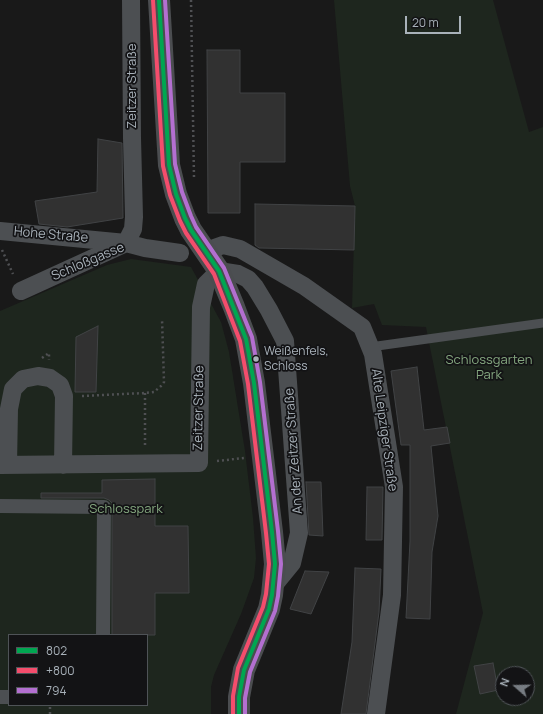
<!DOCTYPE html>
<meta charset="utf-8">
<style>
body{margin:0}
#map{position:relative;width:543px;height:714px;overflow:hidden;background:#191919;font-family:Manrope,sans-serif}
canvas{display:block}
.legend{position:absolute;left:8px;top:634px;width:140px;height:72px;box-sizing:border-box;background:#131315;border:1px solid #4f5357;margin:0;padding:5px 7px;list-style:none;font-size:12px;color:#a9b2ba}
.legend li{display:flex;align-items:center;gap:8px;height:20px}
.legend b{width:20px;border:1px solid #4f5357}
.north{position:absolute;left:495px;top:666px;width:40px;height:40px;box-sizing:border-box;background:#131315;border:1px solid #4f5357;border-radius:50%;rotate:290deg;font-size:11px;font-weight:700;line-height:16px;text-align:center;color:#a9b2ba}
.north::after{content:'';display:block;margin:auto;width:14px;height:18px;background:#777c82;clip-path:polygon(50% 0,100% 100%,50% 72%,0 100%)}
.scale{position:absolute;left:405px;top:16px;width:56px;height:18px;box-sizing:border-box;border:2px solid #a9b2ba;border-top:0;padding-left:5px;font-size:12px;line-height:14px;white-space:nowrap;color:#a9b2ba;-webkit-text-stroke:3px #131315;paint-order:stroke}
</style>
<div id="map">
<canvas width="543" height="714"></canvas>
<ul class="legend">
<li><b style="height:5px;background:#00a651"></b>802</li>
<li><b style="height:5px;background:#f44d6c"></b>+800</li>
<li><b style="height:5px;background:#b36fd0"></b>794</li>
</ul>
<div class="north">N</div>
<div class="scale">20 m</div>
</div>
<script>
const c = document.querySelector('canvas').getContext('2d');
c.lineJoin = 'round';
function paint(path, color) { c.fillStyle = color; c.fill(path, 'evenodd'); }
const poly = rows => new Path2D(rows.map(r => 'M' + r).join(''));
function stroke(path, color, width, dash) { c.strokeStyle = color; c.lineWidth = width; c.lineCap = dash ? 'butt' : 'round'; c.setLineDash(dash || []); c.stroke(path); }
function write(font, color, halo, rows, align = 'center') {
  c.font = font + ' Manrope,sans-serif'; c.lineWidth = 3.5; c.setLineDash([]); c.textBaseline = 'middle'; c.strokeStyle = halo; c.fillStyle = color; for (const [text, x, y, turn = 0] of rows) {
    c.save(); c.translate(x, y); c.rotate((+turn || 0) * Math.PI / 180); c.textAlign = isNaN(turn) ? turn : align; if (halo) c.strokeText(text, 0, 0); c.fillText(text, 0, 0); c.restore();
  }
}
const green = poly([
 [334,0,493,0,529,132,543,127,543,714,456,714,483,613,426,327,382,325,374,304,352,308,355,206,350,186],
 [503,674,527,674,527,698,503,698],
 [131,259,191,267,221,322,229,352,245,451,253,518,256,558,254,578,241,614,214,675,211,687,211,714,0,714,0,311,107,265],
 [9,635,147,635,147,705,9,705]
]);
const building = poly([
 [207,50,240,50,240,93,285,93,285,162,240,162,240,213,208,213,207,50],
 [98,139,122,143,123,218,67,227,39,224,35,201,97,192,98,139],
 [255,204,355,206,354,250,259,248,255,245,255,204],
 [98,326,96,392,75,392,76,337,98,326],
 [417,367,424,430,447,427,450,443,431,446,438,516,432,552,430,619,406,618,410,541,410,445,401,445,391,371,417,367],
 [155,479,155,526,188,526,189,593,155,593,155,635,112,635,112,503,109,500,104,498,41,498,41,493,102,493,102,480,155,479],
 [306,482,321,482,323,536,309,535,306,482],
 [367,487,383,487,382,540,366,540,367,487],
 [355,568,381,569,379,612,366,714,341,714,352,642,355,568],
 [305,571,329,572,311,614,290,609,305,571],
 [493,663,498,690,480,694,474,666,493,663]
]);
const path = poly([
 [191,0,194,178],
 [2,250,13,274],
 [42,358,49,353,49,360],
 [82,396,145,393,154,392,161,386,164,382,162,319],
 [145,445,145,393],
 [217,461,244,458],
 [50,714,50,705]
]);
const service = poly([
 [370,347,543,323]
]);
const pedestrian = poly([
 [0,506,104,507,103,635],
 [0,697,9,697]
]);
const minor = poly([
 [0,231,126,243,133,229,134,217,132,138,131,0],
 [206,251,223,245,240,249,304,286,362,327,373,354,394,487,392,595,376,714],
 [21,291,126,243,145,248,180,253],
 [0,465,199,463,201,307,206,284,219,271,238,274,248,279,255,287,269,310,285,341,299,533,292,563,274,585],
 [8,465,9,409,13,389,23,379,38,376,50,378,60,385,64,396,63,465]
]);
const secondary = poly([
 [159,0,169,165,176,194,185,218,191,230,219,271,234,307,246,339,254,383,272,532,275,564,272,595,269,609,244,670,239,697,239,714]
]);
const bus1 = poly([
 [159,0,169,165,176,194,185,218,191,230,219,271,246,339,254,383,272,532,275,564,272,595,269,609,244,670,239,697,239,714]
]);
const bus2 = poly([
 [153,0,163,166,170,195,180,221,186,233,214,274,240,341,248,384,266,533,269,564,266,594,263,607,238,668,233,696,233,714]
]);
const bus3 = poly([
 [165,0,175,164,182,192,191,216,196,227,224,268,252,337,260,382,278,531,281,564,278,596,275,611,250,672,245,698,245,714]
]);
const markers = [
 [256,359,3.5,"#a9b2ba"]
];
const busNames = [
 ["Weißenfels,",264,352],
 ["Schloss",264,367]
];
const streetNames = [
 ["Zeitzer Straße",132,86,-90],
 ["Hohe Straße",51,235,5],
 ["Schloßgasse",88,262,-23],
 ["Zeitzer Straße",199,408,-89],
 ["Alte Leipziger Straße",384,430,82],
 ["An der Zeitzer Straße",294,451,-94]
];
const parkNames = [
 ["Schlossgarten",489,360],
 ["Park",489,375],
 ["Schlosspark",126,509]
];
paint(green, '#1e261e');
paint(building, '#313131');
stroke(building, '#414345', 1);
stroke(path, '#4f5053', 2.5, [2, 3]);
stroke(service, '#4c4f52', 9);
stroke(pedestrian, '#4c4f52', 14);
stroke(minor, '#4c4f52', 18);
stroke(secondary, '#4b4d50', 22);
stroke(bus1, '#00a651', 4);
stroke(bus2, '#f44d6c', 4);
stroke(bus3, '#b36fd0', 4);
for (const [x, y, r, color] of markers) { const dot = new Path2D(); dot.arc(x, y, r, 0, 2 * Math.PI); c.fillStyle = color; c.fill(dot); stroke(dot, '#131315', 1.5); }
write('12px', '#a9b2ba', '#131315', busNames, 'left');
write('13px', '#a9b2ba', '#131315', streetNames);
write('13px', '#84a67f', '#131315', parkNames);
</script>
